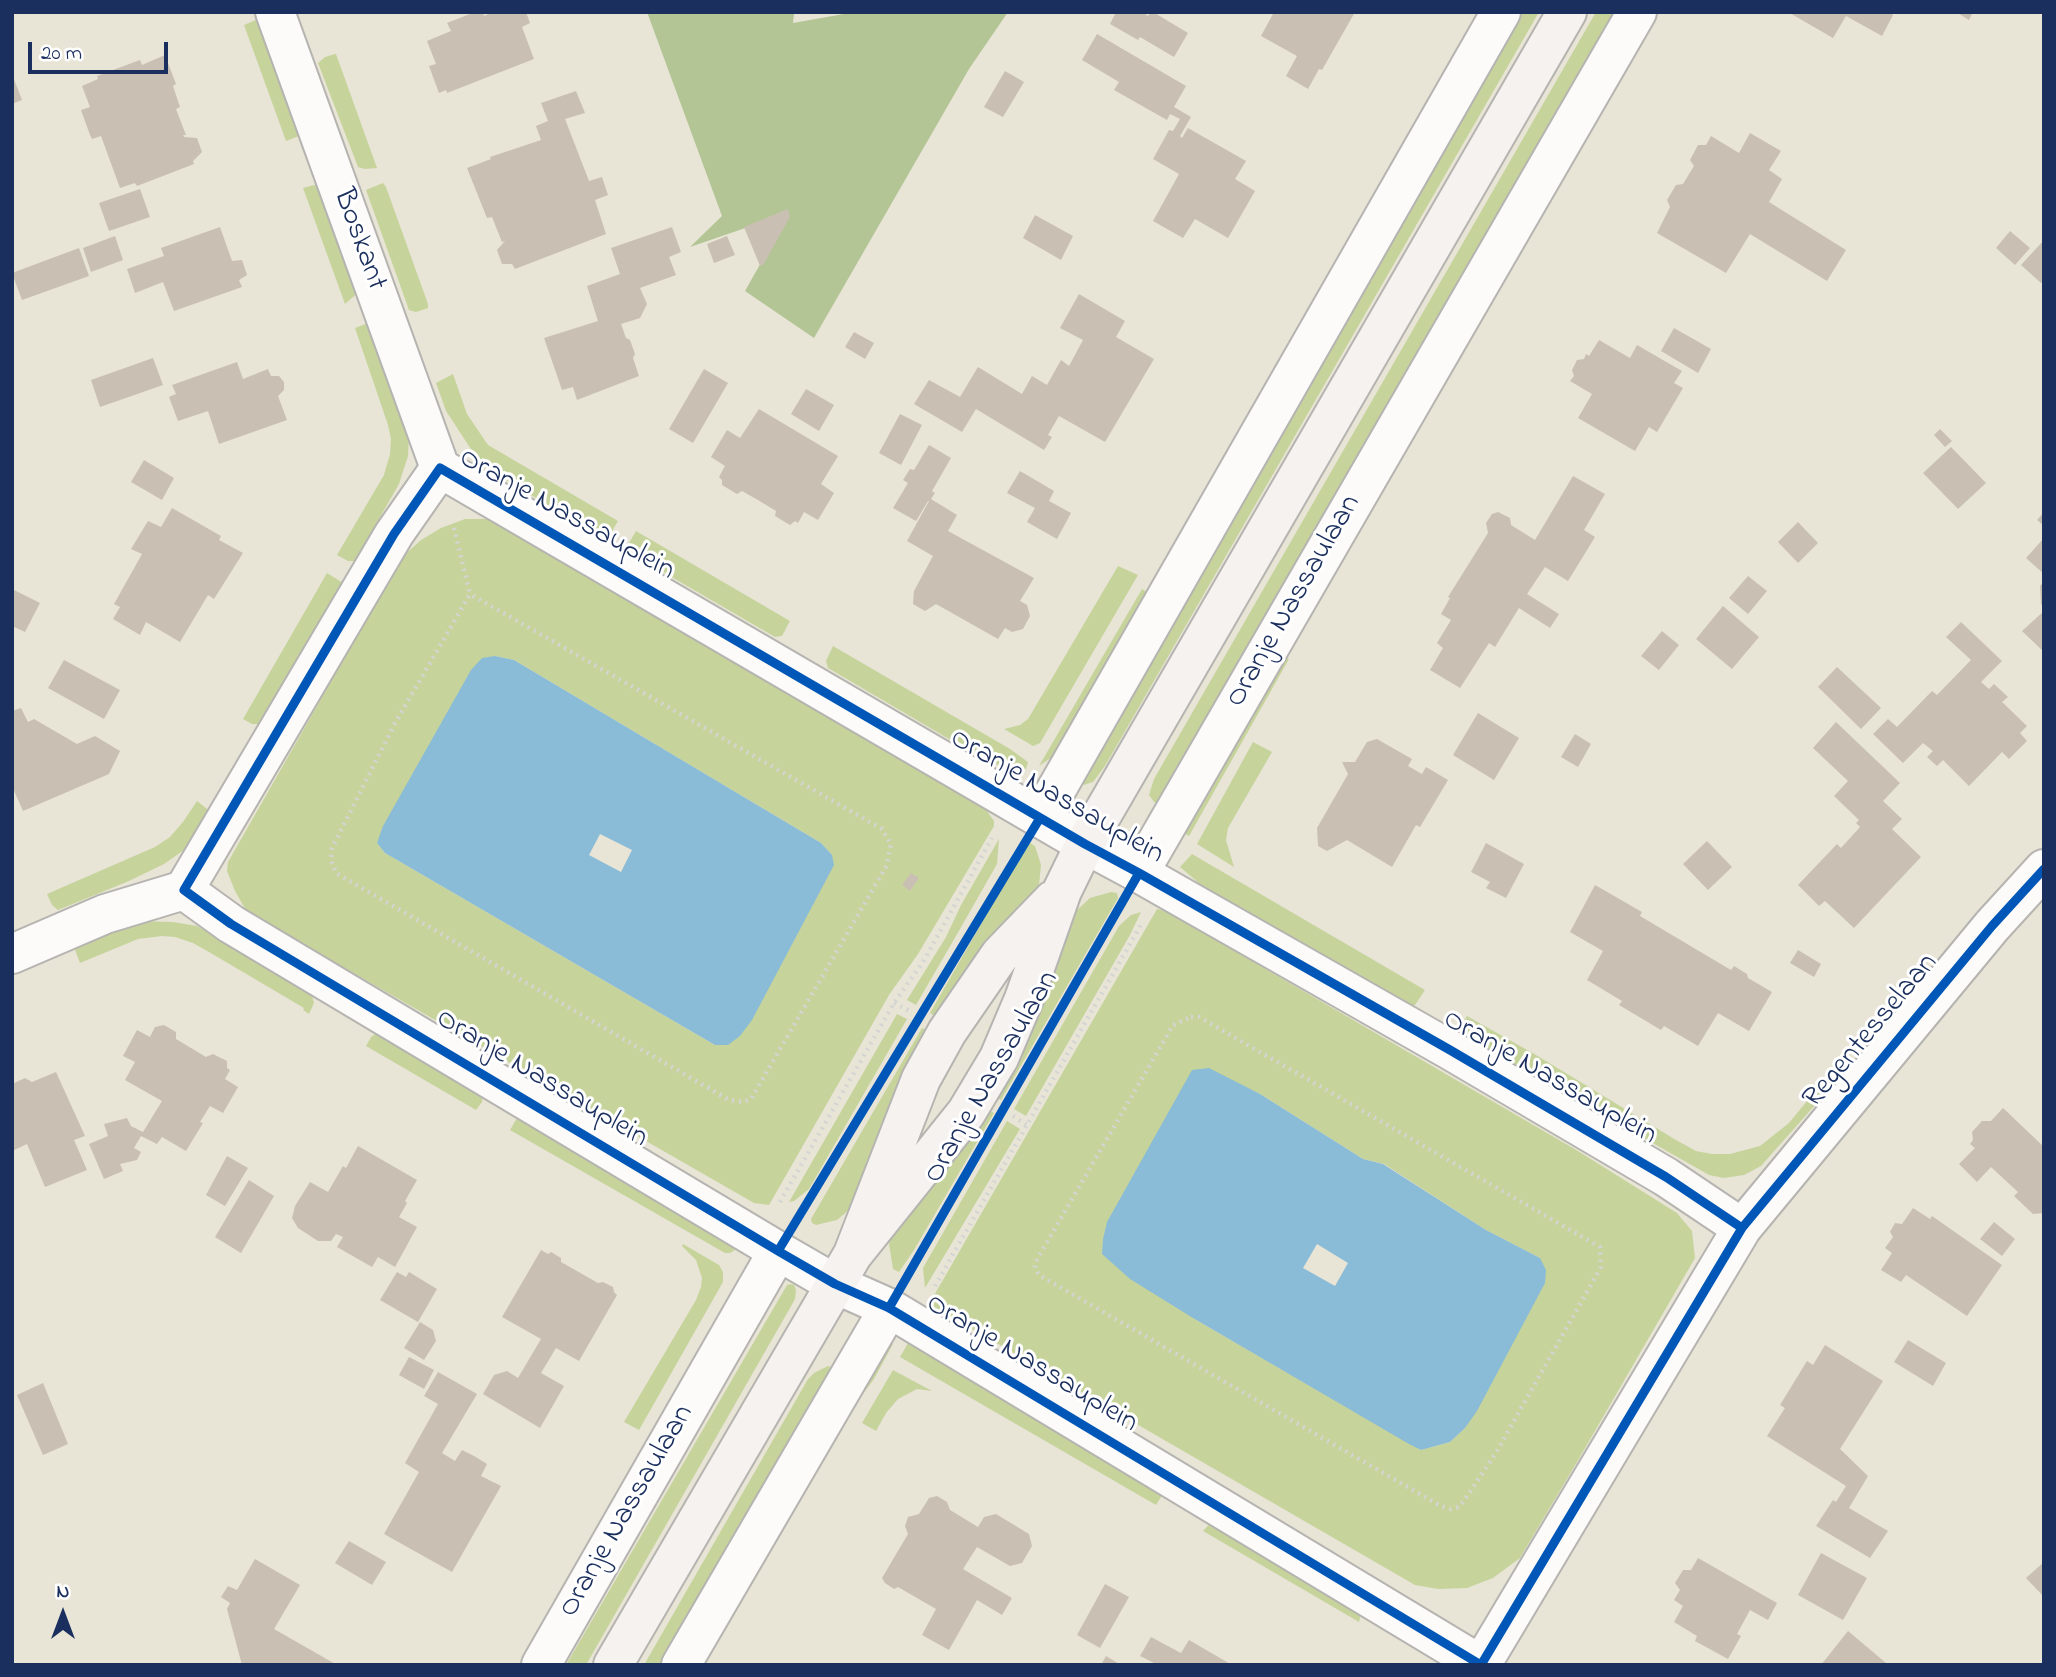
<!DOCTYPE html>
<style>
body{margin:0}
#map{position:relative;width:2056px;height:1677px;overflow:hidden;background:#e8e4d6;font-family:"Indie Flower",sans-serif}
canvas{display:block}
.frame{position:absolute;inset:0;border:14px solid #1b2f5e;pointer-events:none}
.north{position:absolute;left:28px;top:1579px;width:70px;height:70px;-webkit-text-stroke:5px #fff;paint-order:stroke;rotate:0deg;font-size:19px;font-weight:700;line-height:28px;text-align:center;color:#1b2f5e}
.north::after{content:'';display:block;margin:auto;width:24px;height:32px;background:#1b2f5e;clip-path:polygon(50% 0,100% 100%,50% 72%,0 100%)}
.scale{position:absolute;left:28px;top:42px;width:140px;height:32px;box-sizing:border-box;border:4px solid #1b2f5e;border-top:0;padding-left:9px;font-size:21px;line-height:24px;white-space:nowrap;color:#1b2f5e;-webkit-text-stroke:5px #fff;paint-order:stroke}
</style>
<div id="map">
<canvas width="2056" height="1677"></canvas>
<div class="frame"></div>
<div class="north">N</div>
<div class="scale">20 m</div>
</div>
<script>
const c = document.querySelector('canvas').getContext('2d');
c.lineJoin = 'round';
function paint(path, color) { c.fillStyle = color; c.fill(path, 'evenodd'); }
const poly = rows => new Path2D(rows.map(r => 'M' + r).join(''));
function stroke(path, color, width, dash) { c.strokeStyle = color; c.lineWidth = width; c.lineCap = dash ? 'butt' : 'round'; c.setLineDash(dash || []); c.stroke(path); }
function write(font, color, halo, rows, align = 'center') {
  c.font = font + ' "Indie Flower",sans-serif'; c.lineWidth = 6; c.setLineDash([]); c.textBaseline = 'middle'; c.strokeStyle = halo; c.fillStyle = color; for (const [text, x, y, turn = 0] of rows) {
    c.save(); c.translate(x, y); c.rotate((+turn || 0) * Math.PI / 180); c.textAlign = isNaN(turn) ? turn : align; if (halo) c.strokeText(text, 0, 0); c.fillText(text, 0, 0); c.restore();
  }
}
const green = poly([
 [1520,12,1539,12,1105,766,1093,782,1084,785,1080,771],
 [1596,12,1618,12,1158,803,1154,802,1149,795,1154,779],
 [256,20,260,20,304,134,286,141,244,25],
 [335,54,336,54,377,168,365,169,358,167,318,63,325,57],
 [383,183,386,187,428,304,428,308,416,312,409,310,366,190],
 [314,185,320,187,361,290,345,304,303,188],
 [368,323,409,435,408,456,399,484,355,561,348,561,337,555,384,475,390,454,391,439,388,425,355,328],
 [453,374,467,414,488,445,618,521,607,540,482,466,446,411,436,383],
 [465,519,496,519,984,807,994,821,994,826,918,954,889,995,769,1205,754,1203,247,912,235,891,227,871,228,862,402,557,421,540,441,528],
 [495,656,514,660,821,843,832,855,715,1045,385,853,377,843],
 [636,531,790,621,782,636,775,637,625,550],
 [1118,566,1138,575,1040,743,1033,746,1004,729,1020,725,1028,719],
 [327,573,343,583,262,724,252,724,243,719],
 [1142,589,1152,595,1058,753,1039,766],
 [833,646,1010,749,1028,762,1026,769,1011,770,983,759,828,668,826,661],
 [1278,654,1289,659,1189,836,1177,829],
 [1253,742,1272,752,1228,828,1226,840,1234,867,1197,844],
 [197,801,211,812,196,836,184,850,164,864,129,881,58,910,52,905,47,894,155,847,170,837,183,822],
 [999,839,997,864,960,929,916,1005,907,1000,946,937,961,905],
 [1030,843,1035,846,1041,865,1039,885,941,1020,930,1013,1027,844],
 [1192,854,1425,990,1415,1005,1411,1006,1200,884,1180,867],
 [1111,892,1117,893,1118,898,1001,1100,990,1094,1075,912,1090,898],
 [1157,909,1166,911,1578,1151,1677,1213,1692,1231,1695,1258,1577,1462,1520,1558,1493,1578,1467,1588,1438,1589,1415,1585,929,1304],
 [1245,1088,1260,1094,1363,1159,1384,1164,1486,1230,1540,1258,1465,1428,1450,1442,1421,1450,1193,1318],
 [1141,912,1130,935,1026,1116,1014,1109,1119,926,1131,915],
 [141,921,173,922,197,926,311,992,314,1003,309,1014,303,1010,304,1008,209,952,193,943,175,937,162,936,138,939,80,963,74,947,122,926],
 [897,1014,907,1019,809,1189,794,1201,789,1202],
 [1467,1016,1536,1055,1676,1140,1696,1151,1712,1154,1730,1154,1760,1146,1789,1123,1825,1079,1831,1084,1831,1087,1761,1166,1744,1175,1724,1178,1709,1175,1459,1033,1459,1029],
 [922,1028,933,1033,856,1204,837,1220,816,1225,812,1223,811,1219],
 [378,1032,483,1092,482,1102,476,1110,366,1046,371,1037],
 [983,1107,994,1113,914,1250,899,1272,893,1269,889,1244,892,1230],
 [520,1116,741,1246,730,1253,725,1253,510,1130,517,1118],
 [1007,1121,1020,1129,925,1288,923,1268],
 [683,1244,719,1265,723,1272,723,1282,639,1430,624,1422,696,1300,701,1287,702,1278,696,1260,682,1246],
 [791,1284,794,1285,796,1290,795,1299,790,1308,586,1665,566,1665,787,1285],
 [908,1343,916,1344,1166,1489,1156,1505,900,1357],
 [893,1344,874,1379,851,1410,880,1350],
 [828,1366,833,1368,661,1665,644,1665,808,1379,814,1373],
 [893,1370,932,1391,917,1389,898,1399,886,1413,876,1431,862,1423],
 [1215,1518,1363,1605,1359,1622,1203,1531]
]);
const forest = poly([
 [647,12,798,12,794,14,793,23,855,12,1008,12,969,69,814,338,745,291,789,213,690,247,722,216]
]);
const water = poly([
 [495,656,514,660,821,843,832,855,834,865,752,1020,740,1036,728,1045,715,1045,385,853,377,843,383,826,471,670,482,658],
 [600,834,632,850,621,872,589,855],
 [1209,1068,1260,1094,1363,1159,1383,1164,1486,1230,1540,1258,1546,1270,1545,1283,1477,1411,1465,1428,1450,1442,1421,1450,1409,1444,1193,1318,1130,1279,1102,1254,1103,1239,1107,1222,1192,1070],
 [1317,1244,1348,1263,1335,1286,1303,1268]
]);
const building = poly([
 [475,12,483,12,484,16,493,12,526,12,530,23,522,27,534,59,447,93,446,90,439,93,429,66,436,64,427,41,451,31,447,23],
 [1116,12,1142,12,1148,16,1151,12,1153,12,1188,33,1174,57,1140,37,1138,40,1110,24],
 [1274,12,1355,12,1322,70,1319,69,1308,89,1286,76,1297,56,1261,36],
 [1788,12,1889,12,1893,15,1882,36,1846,16,1833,38],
 [1956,12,1973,12,1969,20],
 [1097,34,1186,86,1174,107,1191,117,1180,136,1182,138,1188,128,1246,161,1235,179,1255,191,1228,238,1195,219,1183,238,1153,221,1179,174,1153,159,1169,130,1173,131,1180,119,1170,114,1167,120,1114,90,1119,82,1082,60],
 [165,55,176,84,173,86,180,107,176,109,186,135,183,135,184,137,197,138,202,152,193,161,194,164,137,186,135,183,120,188,101,136,92,139,90,135,81,110,90,107,82,86,98,79,97,76,140,60,142,65],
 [1005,71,1024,82,1003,117,984,107],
 [12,74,22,100,12,104],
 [576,91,585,113,565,119,589,181,602,177,608,195,595,200,606,234,515,269,512,264,502,264,497,250,505,241,502,242,492,217,487,218,467,168,491,159,490,157,541,140,536,126,548,121,541,103],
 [1750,133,1781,151,1769,170,1782,179,1769,202,1846,250,1827,281,1750,234,1726,273,1657,233,1670,207,1667,200,1676,185,1683,184,1694,166,1690,160,1698,145,1706,145,1711,136,1739,153],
 [140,189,150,217,109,231,99,203],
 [788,209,790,217,763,265,760,266,744,227],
 [1035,215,1073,236,1061,260,1023,238],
 [220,227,232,261,242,260,247,275,239,280,242,287,174,311,163,282,135,293,127,269,164,256,161,248],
 [672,227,681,252,669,257,676,275,640,288,647,304,640,318,621,324,626,338,630,340,635,354,633,358,639,376,577,400,573,387,562,390,544,338,598,321,587,286,620,274,611,248],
 [2010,231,2030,248,2015,265,1996,248],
 [115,236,123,260,91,272,83,248],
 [727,236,735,255,714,263,707,244],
 [2044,240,2044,279,2041,283,2021,265],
 [79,248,89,276,22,300,12,273],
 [1079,294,1125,321,1116,337,1154,359,1105,442,1059,416,1048,435,1052,437,1044,450,976,409,962,432,914,404,929,380,960,397,978,367,1022,394,1032,376,1047,385,1061,360,1069,366,1083,340,1060,328],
 [1674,328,1711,349,1698,373,1661,351],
 [854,332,874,343,865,359,845,347],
 [1599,340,1630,358,1637,345,1682,371,1674,383,1683,388,1657,432,1649,427,1635,451,1578,418,1592,394,1570,381,1574,376,1572,370,1577,360,1584,359,1586,354,1589,356],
 [153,358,163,385,100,407,91,380],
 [237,362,243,379,268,369,271,376,279,376,284,382,284,390,278,396,287,420,219,444,208,411,178,421,169,397,176,394,172,385],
 [704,369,728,383,693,443,669,429],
 [806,389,834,405,819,431,791,414],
 [759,409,838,456,821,484,834,493,818,520,804,512,798,523,795,521,790,525,775,516,776,511,758,500,742,491,737,494,722,485,722,480,719,477,725,466,711,457,727,430,740,438],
 [900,414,922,425,901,465,879,453],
 [1940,429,1952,441,1945,447,1934,435],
 [929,445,951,458,932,491,935,493,931,499,957,515,948,531,1034,578,1020,601,1027,605,1030,616,1023,629,1012,632,1005,628,998,639,936,604,925,611,913,604,914,591,933,556,907,541,929,501,928,501,916,521,893,508,908,483,903,480,910,469,914,470],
 [1951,447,1986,483,1958,509,1923,473],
 [144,460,174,478,162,500,131,482],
 [1020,471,1054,491,1049,501,1071,513,1057,539,1027,522,1035,508,1007,493],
 [1573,476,1605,494,1584,530,1595,537,1568,581,1545,567,1527,594,1559,614,1550,628,1519,608,1495,647,1489,643,1460,688,1430,670,1443,648,1437,643,1451,620,1441,614,1450,598,1448,597,1488,533,1486,523,1492,514,1498,512,1510,518,1511,525,1535,540],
 [172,508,221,536,219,540,243,553,214,599,208,595,180,642,146,622,140,635,113,619,120,607,114,604,142,554,131,549,148,521,161,527],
 [2044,512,2044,526,2037,520],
 [1798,522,1818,543,1798,563,1778,542],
 [2044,538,2044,574,2026,558],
 [1748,576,1767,591,1748,614,1729,598],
 [2044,581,2044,608,2041,604,2040,586],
 [12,589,40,603,25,632,12,626],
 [1723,606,1759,637,1732,669,1696,639],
 [2044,611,2044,652,2022,631],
 [1961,622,2002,661,1981,682,1989,689,1994,684,2008,697,2002,702,2027,726,2020,733,2027,741,2009,759,2002,752,1969,786,1943,760,1937,766,1927,757,1933,751,1923,743,1903,763,1873,734,1888,719,1897,727,1932,691,1937,695,1971,660,1946,637],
 [1662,631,1679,645,1659,670,1641,656],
 [64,660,120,690,104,719,48,688],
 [1837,667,1881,708,1861,729,1818,687],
 [21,708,28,722,34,719,77,744,95,736,120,751,109,774,23,811,12,786,12,711],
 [1478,713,1519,738,1494,780,1453,755],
 [1836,722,1900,783,1883,801,1902,819,1892,829,1921,857,1854,928,1825,901,1819,906,1798,885,1837,844,1841,848,1860,827,1856,823,1859,820,1834,796,1848,781,1813,748],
 [1575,734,1591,744,1578,767,1561,757],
 [1377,739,1412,759,1408,766,1422,774,1426,767,1448,780,1420,827,1416,825,1392,867,1347,840,1327,851,1318,846,1317,828,1348,774,1342,762,1355,762,1367,742],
 [1707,841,1732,867,1708,890,1683,864],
 [1486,843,1524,864,1506,898,1486,888,1490,882,1471,872],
 [911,873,919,878,910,891,902,885],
 [1595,885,1642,912,1640,916,1731,970,1734,966,1747,974,1748,978,1772,992,1749,1031,1718,1013,1698,1046,1664,1026,1661,1030,1619,1005,1622,1001,1587,980,1603,951,1570,932],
 [1798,950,1821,964,1814,977,1790,963],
 [164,1025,176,1032,176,1039,206,1057,213,1054,227,1061,227,1068,230,1070,225,1079,238,1087,223,1113,210,1106,200,1122,203,1123,186,1151,162,1137,157,1144,141,1136,134,1148,141,1152,137,1160,120,1164,123,1171,104,1179,89,1144,108,1136,104,1124,127,1118,131,1126,143,1132,162,1101,125,1080,135,1062,123,1056,137,1030,150,1037,155,1027],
 [56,1072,85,1136,74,1140,87,1170,45,1187,27,1144,12,1151,12,1084,25,1078,32,1082],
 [2003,1108,2044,1147,2044,1213,2033,1214,2014,1196,2018,1192,1991,1167,1977,1182,1959,1164,1975,1148,1970,1144,1973,1140,1972,1132,1982,1121,1991,1121],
 [358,1146,417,1180,405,1201,407,1203,399,1217,417,1227,395,1267,378,1257,372,1267,337,1247,343,1237,336,1234,331,1241,318,1241,298,1228,292,1218,295,1206,310,1182,328,1192,343,1166,346,1168],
 [227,1156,248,1168,225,1206,206,1195],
 [249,1180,274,1196,241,1253,215,1237],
 [1913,1208,1930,1219,1932,1216,2002,1265,1967,1316,1906,1275,1901,1282,1881,1270,1892,1253,1885,1248,1893,1237,1890,1232,1895,1223,1902,1224],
 [1994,1222,2015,1239,2002,1256,1980,1239],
 [541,1250,548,1254,551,1252,561,1258,561,1262,598,1283,603,1282,613,1287,614,1292,617,1295,579,1361,556,1348,541,1373,564,1386,540,1428,483,1394,494,1375,507,1371,518,1378,541,1339,502,1317],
 [397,1272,406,1277,409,1272,437,1289,418,1322,380,1300],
 [420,1322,433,1330,436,1341,424,1360,404,1348],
 [1908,1340,1946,1363,1933,1386,1894,1362],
 [1825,1345,1883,1381,1840,1449,1868,1476,1849,1508,1888,1531,1870,1558,1816,1526,1833,1500,1836,1502,1846,1486,1767,1436,1785,1408,1780,1405,1807,1361,1813,1365],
 [409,1357,434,1370,424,1389,399,1375],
 [438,1372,477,1394,442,1453,455,1461,462,1450,474,1456,487,1464,481,1476,501,1486,452,1572,384,1534,419,1472,405,1463,438,1404,424,1396],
 [43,1383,68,1444,43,1455,17,1395],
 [937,1496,947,1502,950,1510,978,1527,984,1517,996,1514,1029,1534,1032,1546,1022,1563,1010,1566,977,1547,963,1569,1012,1598,1002,1615,977,1600,949,1650,922,1635,936,1609,898,1587,894,1589,885,1583,882,1578,908,1534,905,1526,908,1517,919,1514,929,1498],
 [349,1541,386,1562,372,1585,335,1563],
 [1821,1553,1867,1578,1843,1620,1798,1595],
 [1698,1558,1777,1603,1768,1620,1750,1610,1737,1634,1741,1636,1728,1659,1695,1641,1697,1636,1674,1622,1683,1606,1674,1600,1680,1590,1675,1583,1683,1570,1691,1570],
 [255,1559,300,1585,274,1629,337,1665,242,1665,227,1609,230,1603,221,1597,228,1586,237,1590],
 [2044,1562,2044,1597,2026,1578],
 [1105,1584,1129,1597,1100,1648,1077,1635],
 [1848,1631,1886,1663,1885,1665,1821,1665],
 [1151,1637,1181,1653,1189,1640,1232,1665,1153,1665,1154,1663,1140,1656],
 [1106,1656,1121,1665,1101,1665]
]);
const path = poly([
 [454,528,470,594,394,725,332,848,331,860,336,873,729,1100,743,1102,751,1099,887,865,891,844,882,829,470,594],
 [894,1003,910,1011],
 [1191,1017,1199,1017,1600,1247,1601,1267,1497,1451,1464,1501,1458,1507,1450,1509,1439,1505,1039,1275,1035,1268,1035,1263,1173,1025,1191,1017],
 [1013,1116,1027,1125],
 [780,1202,894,1003,923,962,992,838],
 [935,1286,1142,923]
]);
const street = poly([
 [275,12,440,468],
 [1040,818,1501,12],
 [1139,873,1637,12],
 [12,954,105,914,184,890],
 [1742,1228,1666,1177,1450,1050,1139,873,1085,844,440,468,394,534,184,890,231,924,778,1251,835,1284,889,1308,1481,1665,1742,1228,1992,926,2044,869],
 [541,1665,778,1251],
 [681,1665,889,1308]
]);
const secondary = poly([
 [853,1254,966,1113,999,1058,1024,999,1062,891,1085,844,1567,12],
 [613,1665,853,1254,921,1079,947,1032,1000,955,1053,900]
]);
const cycleway = poly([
 [1742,1228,1666,1177,1450,1050,1139,873,1085,844,440,468,394,534,184,890,231,924,778,1251,835,1284,889,1308,1481,1665,1742,1228,1992,926,2044,869],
 [778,1251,1040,818],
 [889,1308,1139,873]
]);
const streetNames = [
 ["Boskant",358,240,70],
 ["Oranje Nassauplein",566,516,29],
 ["Oranje Nassaulaan",1295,602,-60],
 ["Oranje Nassauplein",1056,798,30],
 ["Regentesselaan",1872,1032,-50],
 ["Oranje Nassaulaan",993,1078,-60],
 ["Oranje Nassauplein",1549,1079,30],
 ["Oranje Nassauplein",541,1080,31],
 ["Oranje Nassauplein",1031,1365,31],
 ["Oranje Nassaulaan",628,1512,-60]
];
paint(green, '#c6d49c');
paint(forest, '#b3c595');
paint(water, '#8abbd7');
paint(building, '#cabfb3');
stroke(street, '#b5b4b0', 42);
stroke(secondary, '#b5b4b0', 42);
stroke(path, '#d4d5d3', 4.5, [2, 5]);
stroke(street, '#fcfbf9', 38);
stroke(secondary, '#f6f2ef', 38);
stroke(cycleway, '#0057b8', 9);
write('30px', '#1b2f5e', '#fff', streetNames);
</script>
